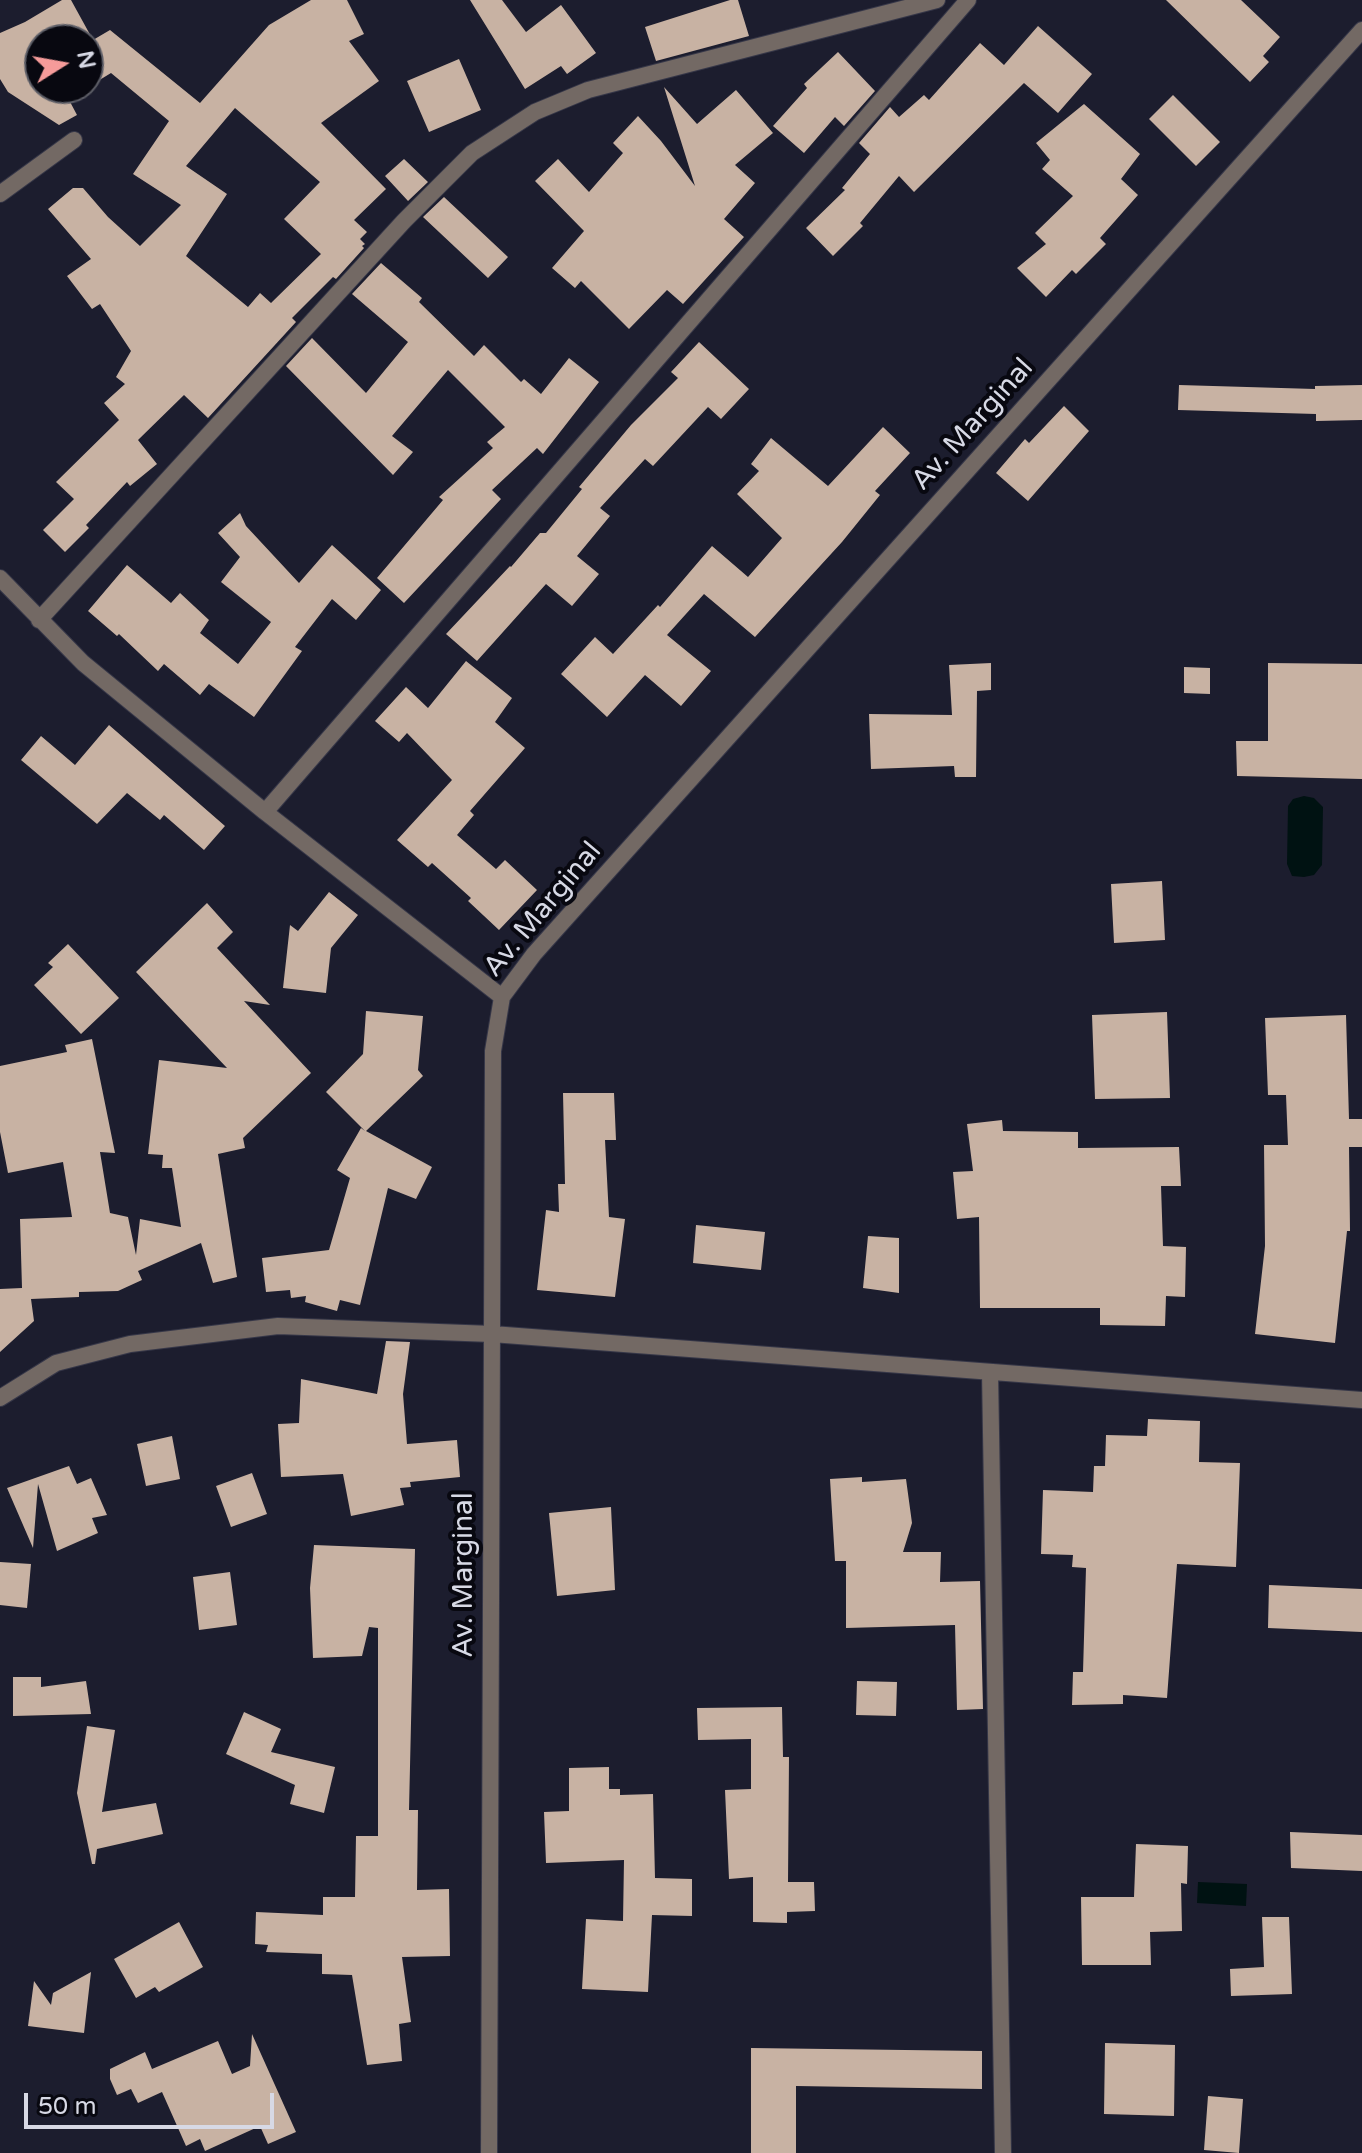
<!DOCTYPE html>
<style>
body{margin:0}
#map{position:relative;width:1362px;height:2153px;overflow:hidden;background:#1c1d2e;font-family:"Varela Round",sans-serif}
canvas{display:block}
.north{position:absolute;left:24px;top:24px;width:80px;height:80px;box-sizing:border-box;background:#080810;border:2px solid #5b5c65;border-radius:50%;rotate:79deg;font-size:22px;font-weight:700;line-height:32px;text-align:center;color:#d7d9e5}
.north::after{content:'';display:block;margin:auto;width:28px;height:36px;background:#f59b9a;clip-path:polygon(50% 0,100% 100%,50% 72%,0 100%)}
.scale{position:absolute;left:24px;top:2093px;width:250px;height:36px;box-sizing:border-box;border:4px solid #d7d9e5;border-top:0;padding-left:10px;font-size:24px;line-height:28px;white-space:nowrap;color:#d7d9e5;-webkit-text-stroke:6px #080810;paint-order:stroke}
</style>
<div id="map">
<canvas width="1362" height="2153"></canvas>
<div class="north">N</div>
<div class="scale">50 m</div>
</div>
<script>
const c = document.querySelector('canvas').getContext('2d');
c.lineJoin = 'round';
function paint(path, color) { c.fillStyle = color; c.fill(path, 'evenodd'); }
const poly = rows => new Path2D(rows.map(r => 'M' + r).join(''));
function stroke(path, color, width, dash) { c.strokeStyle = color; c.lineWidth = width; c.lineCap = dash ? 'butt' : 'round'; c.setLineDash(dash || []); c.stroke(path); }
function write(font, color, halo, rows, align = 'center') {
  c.font = font + ' "Varela Round",sans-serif'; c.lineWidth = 8; c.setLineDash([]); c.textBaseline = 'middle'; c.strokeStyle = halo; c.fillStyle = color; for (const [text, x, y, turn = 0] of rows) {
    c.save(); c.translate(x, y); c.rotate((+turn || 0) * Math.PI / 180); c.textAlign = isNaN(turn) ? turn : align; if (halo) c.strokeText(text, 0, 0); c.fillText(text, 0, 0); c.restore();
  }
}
const water = poly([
 [1304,796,1314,798,1323,807,1322,865,1314,875,1304,877,1292,876,1287,864,1288,806,1293,799],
 [1198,1882,1247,1884,1246,1906,1197,1903]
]);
const building = poly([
 [62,0,71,0,93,40,110,30,200,103,269,25,311,0,347,0,364,34,349,41,379,81,321,123,386,189,354,220,367,232,360,239,365,244,362,246,364,248,336,279,333,277,292,318,296,322,208,418,184,395,138,440,157,464,130,486,127,482,86,525,89,528,65,552,43,530,74,499,56,482,119,420,104,403,125,384,116,377,131,351,100,304,92,309,67,276,91,259,48,209,73,188,83,188,108,217,140,246,181,205,133,174,169,121,111,73,88,87,88,40,40,40,40,88,85,88,68,98,77,115,59,125,8,92,0,79,0,33,25,22],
 [235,108,320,182,284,219,321,254,271,303,260,293,248,307,186,256,227,194,186,166],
 [470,0,502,0,526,32,561,5,596,53,567,74,561,66,525,89],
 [730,0,738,0,749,36,656,61,645,27],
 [1166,0,1241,0,1280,37,1263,56,1269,62,1250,82],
 [1038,26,1092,74,1058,113,1024,83,914,192,899,176,860,223,863,226,833,256,806,228,845,190,842,188,870,154,859,143,890,107,899,117,924,95,929,100,980,43,1004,65],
 [838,52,875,91,844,126,835,117,804,153,773,126,807,88,804,84],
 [459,59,481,110,429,132,407,81],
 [664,87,697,124,736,90,773,133,735,165,755,183,724,219,744,237,683,304,667,290,629,329,581,281,575,288,552,268,584,231,535,181,558,159,589,192,623,153,613,143,638,116,661,141,695,186],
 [1173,95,1220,142,1196,166,1149,119],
 [1084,104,1140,154,1121,179,1138,195,1100,238,1106,244,1076,274,1072,270,1046,297,1017,268,1046,244,1035,233,1073,196,1042,169,1050,160,1036,143],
 [404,159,428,182,408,201,385,176],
 [444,197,508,257,488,278,423,217],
 [381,263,422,298,419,302,474,356,484,345,521,382,524,379,541,394,569,358,599,382,543,454,537,448,492,490,501,499,404,603,377,578,443,500,439,497,493,448,487,442,505,427,448,370,392,436,413,452,393,475,286,366,312,338,366,393,408,342,352,294],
 [699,342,749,389,721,419,708,407,653,466,645,459,600,508,610,516,577,556,599,574,572,606,546,584,477,661,446,634,510,566,511,567,540,533,546,533,582,489,579,487,631,425,678,378,671,372],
 [1179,385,1315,389,1315,386,1362,385,1362,420,1316,421,1316,414,1178,410],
 [1064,406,1089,431,1028,501,996,473,1025,439,1029,443],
 [883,427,910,453,875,491,880,495,842,542,755,637,704,594,667,635,711,671,681,706,645,675,607,717,561,674,595,637,613,654,658,605,660,607,712,546,748,577,782,538,737,494,759,471,751,464,771,438,828,486],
 [240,513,246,526,299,583,332,545,381,590,356,620,332,599,295,647,302,651,254,717,209,684,200,695,164,664,158,671,119,634,117,636,88,611,127,565,171,603,180,593,209,620,200,633,238,664,271,622,221,582,240,557,218,533],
 [466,661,512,698,495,722,525,748,470,811,474,815,457,835,496,869,505,860,537,890,499,930,468,901,471,898,432,863,428,867,397,840,452,780,407,733,399,742,375,721,406,687,428,708],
 [991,663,991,690,977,691,976,777,955,777,954,766,871,769,869,714,952,715,949,665],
 [1268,663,1362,664,1362,779,1237,776,1236,741,1268,741],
 [1184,667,1210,668,1210,694,1184,693],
 [109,725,225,826,204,850,164,815,160,820,127,793,97,824,21,760,41,736,75,765],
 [1162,881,1165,940,1114,943,1111,884],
 [329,892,358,915,331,948,326,993,283,988,290,925,298,931],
 [207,903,233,932,217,948,270,1005,244,1001,311,1073,243,1138,245,1148,218,1154,237,1277,213,1283,201,1243,138,1271,142,1280,118,1291,79,1292,79,1297,31,1299,34,1321,0,1352,0,1289,22,1288,20,1219,72,1217,63,1162,8,1173,0,1132,0,1066,67,1052,65,1045,92,1039,115,1153,100,1152,110,1213,128,1217,136,1255,140,1219,181,1227,172,1168,162,1168,163,1155,148,1154,159,1060,227,1068,136,972],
 [68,944,119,998,81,1034,34,985,53,967,48,963],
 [366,1011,423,1016,418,1070,423,1076,366,1131,432,1167,416,1199,388,1188,360,1305,340,1300,337,1311,305,1302,306,1296,291,1298,290,1290,266,1292,262,1258,329,1250,350,1178,337,1170,361,1128,365,1131,326,1092,363,1054],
 [1167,1012,1170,1098,1095,1099,1092,1015],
 [1346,1015,1349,1119,1362,1119,1362,1147,1349,1147,1350,1231,1347,1231,1335,1343,1255,1334,1265,1246,1264,1145,1288,1145,1286,1095,1268,1095,1265,1018],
 [563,1093,614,1093,616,1140,605,1140,609,1217,625,1219,615,1297,537,1290,546,1210,559,1212,558,1184,565,1184],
 [1002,1120,1003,1131,1078,1132,1078,1148,1179,1147,1181,1186,1161,1186,1163,1246,1186,1247,1185,1297,1166,1296,1165,1326,1100,1325,1100,1308,980,1308,979,1217,957,1219,953,1172,973,1171,967,1124],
 [696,1225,765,1232,761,1270,693,1263],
 [868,1236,899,1238,899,1293,863,1288],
 [386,1341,410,1342,403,1394,407,1444,457,1440,460,1477,410,1482,411,1487,400,1488,404,1505,351,1516,343,1474,281,1477,278,1424,299,1423,301,1379,377,1394],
 [1148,1419,1200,1421,1199,1462,1240,1463,1236,1567,1177,1564,1167,1698,1123,1695,1123,1704,1072,1705,1073,1672,1083,1672,1086,1568,1072,1567,1073,1555,1041,1554,1043,1490,1093,1492,1094,1466,1105,1466,1106,1435,1147,1436],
 [172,1436,180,1479,146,1486,137,1444],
 [69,1466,77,1484,91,1478,107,1515,92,1518,98,1533,57,1551,38,1484,33,1548,7,1488],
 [252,1473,267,1514,231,1527,216,1486],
 [862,1477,862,1482,906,1479,912,1523,903,1552,941,1552,940,1582,980,1581,983,1709,957,1710,955,1625,846,1628,846,1561,835,1561,830,1479],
 [611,1507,615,1590,557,1596,549,1513],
 [314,1545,415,1549,409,1810,418,1810,417,1890,449,1889,450,1956,402,1957,411,2022,399,2024,402,2061,367,2065,352,1975,322,1974,322,1954,266,1952,268,1945,255,1944,256,1912,323,1915,323,1897,355,1897,356,1836,378,1836,378,1628,369,1627,362,1656,313,1658,310,1588],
 [0,1562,31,1564,27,1608,0,1605],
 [230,1572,237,1625,199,1630,193,1577],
 [1269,1585,1362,1589,1362,1632,1268,1628],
 [13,1677,41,1677,41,1687,86,1681,91,1714,13,1716],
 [857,1681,897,1682,896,1716,856,1715],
 [782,1707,783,1757,789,1757,788,1882,814,1882,815,1911,787,1912,787,1923,753,1922,753,1877,729,1879,725,1790,751,1789,751,1739,698,1740,697,1708],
 [244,1712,281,1729,271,1752,335,1767,324,1813,290,1804,295,1785,226,1754],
 [87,1726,115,1730,102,1812,156,1803,163,1834,97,1849,95,1864,92,1864,77,1793],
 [609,1767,609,1789,620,1789,620,1795,653,1794,655,1878,692,1879,692,1916,652,1915,648,1992,582,1989,586,1919,623,1921,624,1860,546,1863,544,1812,569,1811,569,1768],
 [1290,1832,1362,1835,1362,1871,1291,1868],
 [1136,1844,1188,1846,1187,1884,1181,1883,1182,1931,1150,1932,1151,1965,1082,1965,1081,1897,1134,1897],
 [1262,1917,1289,1917,1292,1994,1231,1996,1230,1969,1264,1967],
 [179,1922,203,1967,159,1992,155,1987,136,1998,114,1959],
 [91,1972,84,2033,28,2026,34,1981,51,2005,53,1993],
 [252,2034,296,2132,268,2144,260,2126,205,2151,200,2139,186,2146,162,2092,138,2103,131,2089,117,2095,110,2079,110,2069,145,2052,152,2069,218,2041,232,2074,250,2066],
 [1105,2043,1175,2045,1174,2116,1104,2114],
 [751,2048,982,2051,982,2089,796,2086,796,2153,751,2153],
 [1208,2096,1243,2099,1239,2153,1204,2150]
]);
const minor = poly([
 [0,194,74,140],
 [0,578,83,663,265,812,502,997],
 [39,620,404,221,472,153,535,112,588,90,937,0],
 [265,812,968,0],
 [990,1372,1003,2153],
 [0,1398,56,1363,130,1344,278,1326,492,1334,1362,1400],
 [489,2153,493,1051,502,997,534,954,1362,30]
]);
const streetNames = [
 ["Av. Marginal",973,425,-48],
 ["Av. Marginal",543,910,-50],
 ["Av. Marginal",465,1575,-90]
];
paint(water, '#001212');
paint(building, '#c8b2a3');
stroke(minor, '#363748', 18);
stroke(minor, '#736964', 16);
write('28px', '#d7d9e5', '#080810', streetNames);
</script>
